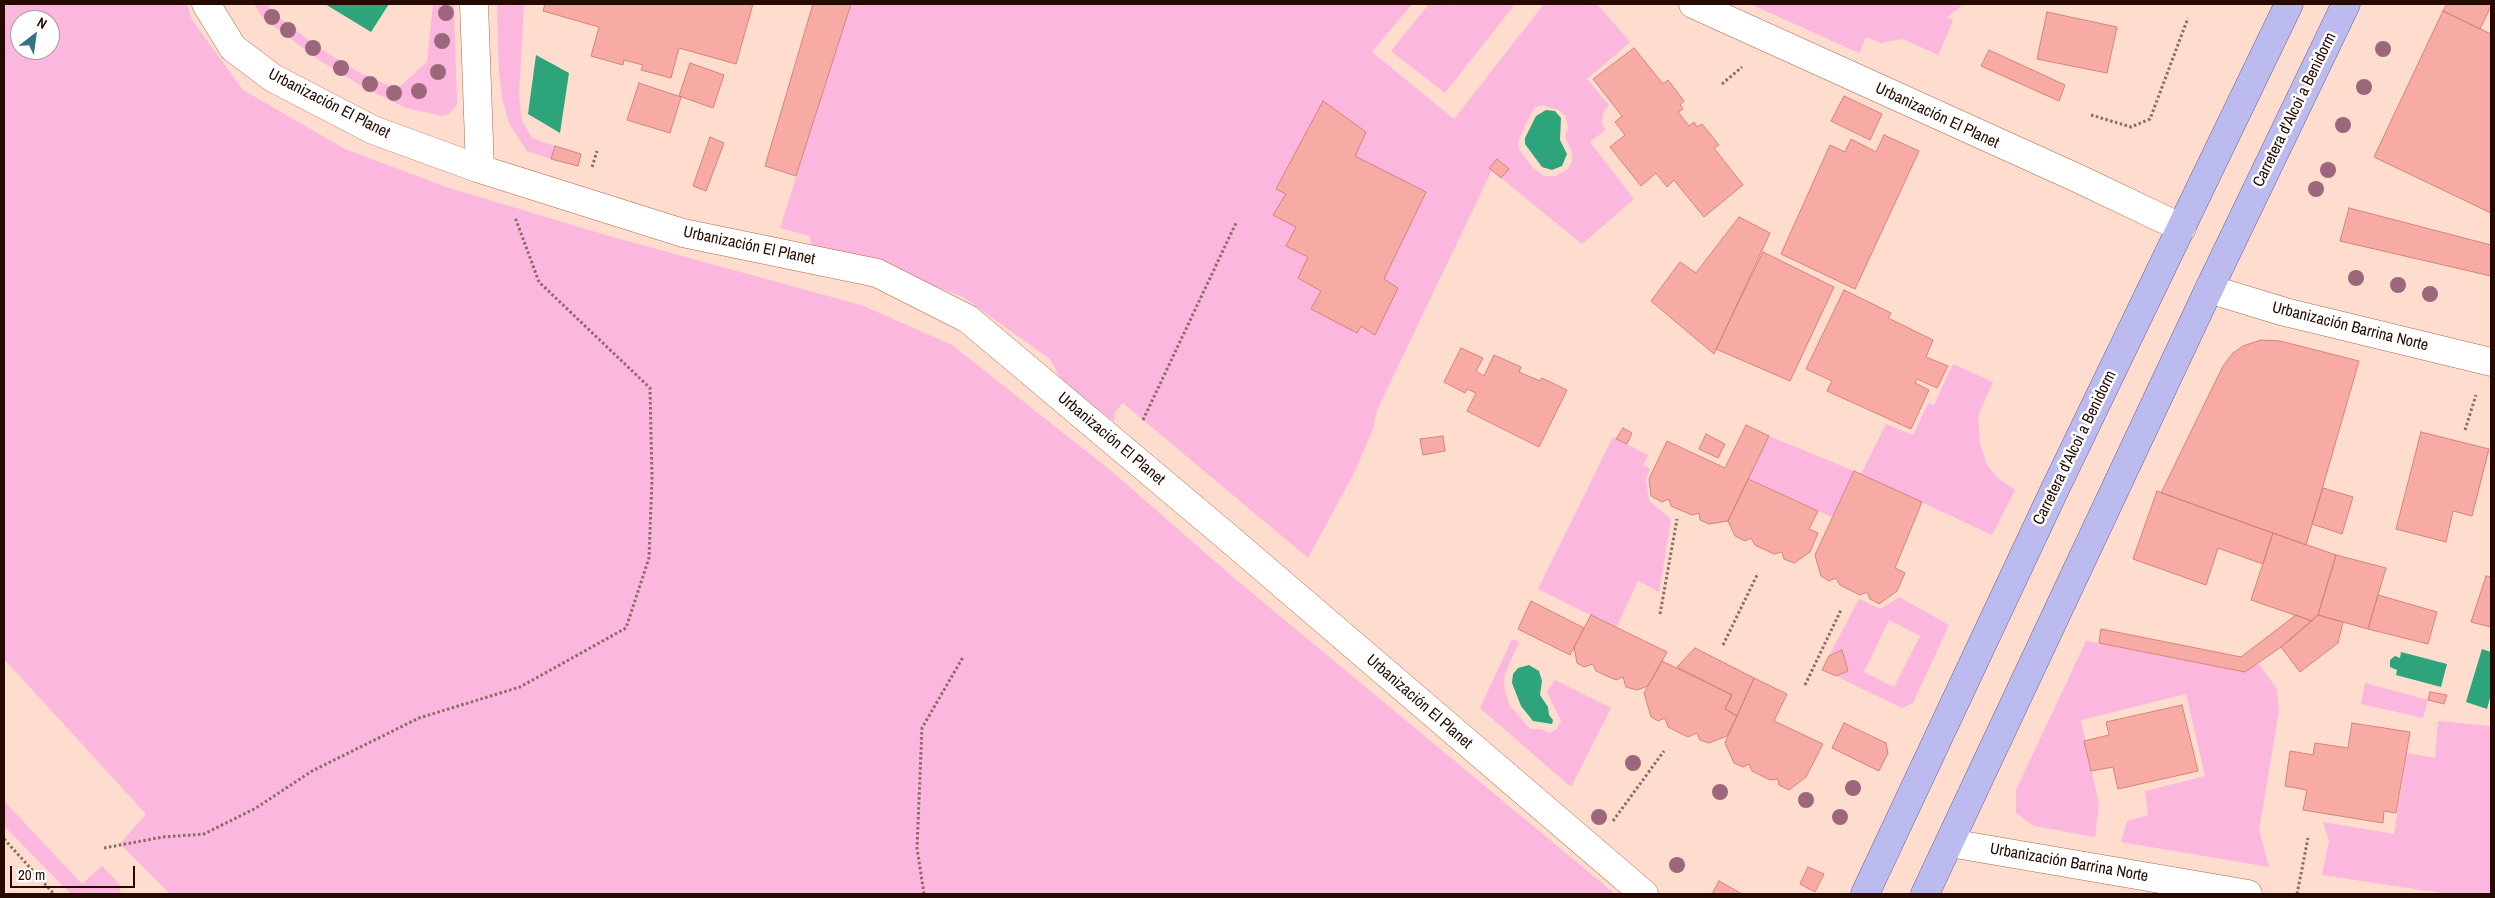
<!DOCTYPE html>
<meta charset="utf-8">
<style>
body{margin:0}
#map{position:relative;width:2495px;height:898px;overflow:hidden;background:#feddcf;font-family:"Archivo Narrow",sans-serif}
canvas{display:block}
.frame{position:absolute;inset:0;border:5px solid #260a01;pointer-events:none}
.north{position:absolute;left:10px;top:10px;width:50px;height:50px;box-sizing:border-box;background:#fff;border:1px solid #a89d99;border-radius:50%;rotate:30deg;font-size:14px;font-weight:700;line-height:20px;text-align:center;color:#260a01}
.north::after{content:'';display:block;margin:auto;width:18px;height:22px;background:#347288;clip-path:polygon(50% 0,100% 100%,50% 72%,0 100%)}
.scale{position:absolute;left:10px;top:866px;width:125px;height:22px;box-sizing:border-box;border:2px solid #260a01;border-top:0;padding-left:6px;font-size:15px;line-height:18px;white-space:nowrap;color:#260a01;-webkit-text-stroke:4px #fff;paint-order:stroke}
</style>
<div id="map">
<canvas width="2495" height="898"></canvas>
<div class="frame"></div>
<div class="north">N</div>
<div class="scale">20 m</div>
</div>
<script>
const c = document.querySelector('canvas').getContext('2d');
c.lineJoin = 'round';
function paint(path, color) { c.fillStyle = color; c.fill(path, 'evenodd'); }
const poly = rows => new Path2D(rows.map(r => 'M' + r).join(''));
function stroke(path, color, width, dash) { c.strokeStyle = color; c.lineWidth = width; c.lineCap = dash ? 'butt' : 'round'; c.setLineDash(dash || []); c.stroke(path); }
function write(font, color, halo, rows, align = 'center') {
  c.font = font + ' "Archivo Narrow",sans-serif'; c.lineWidth = 5; c.setLineDash([]); c.textBaseline = 'middle'; c.strokeStyle = halo; c.fillStyle = color; for (const [text, x, y, turn = 0] of rows) {
    c.save(); c.translate(x, y); c.rotate((+turn || 0) * Math.PI / 180); c.textAlign = isNaN(turn) ? turn : align; if (halo) c.strokeText(text, 0, 0); c.fillText(text, 0, 0); c.restore();
  }
}
const green = poly([
 [4,4,187,4,192,20,243,90,345,149,446,187,609,236,864,306,952,345,1110,470,1234,578,1615,894,170,894,120,844,146,814,4,659],
 [20,20,50,20,50,50,20,50],
 [254,4,267,4,272,12,319,48,360,73,397,89,427,62,433,4,454,4,457,105,449,114,442,116,406,108,363,87,319,60,262,17],
 [497,4,524,4,519,96,522,121,532,138,555,146,551,159,527,151,510,125,503,102,499,73],
 [851,4,1412,4,1372,52,1454,119,1544,4,1597,4,1630,42,1587,79,1609,105,1603,113,1602,123,1605,130,1590,142,1634,199,1582,244,1501,178,1509,169,1497,159,1489,168,1492,170,1377,410,1373,429,1354,473,1308,558,1123,403,1115,412,1114,421,1087,403,1065,386,1050,359,963,297,878,264,811,245,810,236,780,228],
 [1543,105,1559,110,1566,117,1568,128,1565,137,1572,152,1572,162,1567,170,1556,176,1544,176,1533,168,1519,149,1518,141,1531,114,1535,107],
 [1429,4,1515,4,1445,93,1391,51],
 [1750,4,1964,4,1947,17,1953,21,1938,55,1903,39,1881,43,1866,37,1859,53],
 [1953,364,1993,382,1978,416,1980,444,1987,465,2000,480,2015,490,1992,535,1861,474,1886,424,1913,435,1928,403,1934,405],
 [1769,436,1854,471,1832,517,1748,479],
 [1613,437,1648,455,1643,465,1650,469,1646,479,1649,501,1671,519,1659,592,1638,581,1616,628,1538,589],
 [1899,597,1949,625,1913,703,1902,708,1836,676,1848,671,1843,651,1829,656,1859,599,1881,609],
 [1889,620,1920,636,1894,687,1864,672],
 [1512,639,1519,642,1505,674,1504,688,1510,706,1530,729,1541,729,1550,733,1557,729,1561,721,1547,692,1555,680,1611,708,1571,787,1480,708],
 [2086,641,2245,672,2258,663,2277,689,2279,710,2259,830,2269,867,2121,842,2127,821,2148,815,2145,791,2205,776,2186,694,2081,720,2099,805,2095,837,2034,826,2016,813,2016,790],
 [2365,683,2428,700,2423,718,2361,704],
 [2438,721,2491,726,2491,894,2448,894,2322,875,2329,841,2323,822,2394,834,2407,753,2435,758],
 [4,801,82,884,102,866,121,886,119,894,71,894,4,826]
]);
const water = poly([
 [325,4,389,4,371,32],
 [536,55,569,73,560,133,528,114],
 [1546,110,1555,111,1561,118,1560,140,1567,154,1562,166,1552,170,1542,167,1525,144,1525,138,1536,116],
 [2482,649,2491,652,2491,694,2487,709,2466,702],
 [2401,652,2447,664,2441,687,2396,675,2397,670,2390,667,2390,660,2395,656,2400,658],
 [1529,665,1539,671,1542,681,1540,695,1548,707,1549,715,1553,720,1552,724,1533,721,1521,706,1512,683,1513,674,1518,668]
]);
const building = poly([
 [545,4,753,4,736,64,679,48,671,78,641,70,643,65,624,60,623,65,591,56,599,27,543,11,545,4],
 [813,4,851,4,796,176,765,166,813,4],
 [2447,4,2491,4,2491,6,2480,29,2443,11,2447,4],
 [2443,11,2491,34,2491,213,2374,157,2443,11],
 [2047,12,2117,27,2107,73,2037,59,2047,12],
 [1634,48,1663,84,1668,80,1684,101,1680,105,1683,109,1678,112,1689,126,1694,122,1697,127,1702,124,1719,145,1714,148,1743,185,1704,217,1674,180,1667,187,1656,173,1641,186,1610,147,1625,135,1615,122,1622,116,1593,79,1634,48],
 [1989,50,2065,85,2059,101,1981,66,1989,50],
 [690,63,724,75,713,108,679,96,690,63],
 [639,83,681,97,670,133,627,120,639,83],
 [1844,96,1882,114,1870,140,1831,121,1844,96],
 [1323,101,1366,132,1355,156,1426,192,1384,279,1398,288,1375,335,1361,326,1357,333,1311,309,1321,291,1298,278,1308,257,1286,246,1296,227,1273,215,1286,194,1276,189,1323,101],
 [1884,135,1919,151,1855,289,1781,254,1830,145,1845,152,1851,139,1876,152,1884,135],
 [710,137,724,143,706,191,693,186,710,137],
 [555,146,581,154,578,166,551,159,555,146],
 [1497,159,1509,169,1501,178,1489,168,1497,159],
 [2349,208,2491,245,2491,276,2340,241,2349,208],
 [1739,217,1770,233,1714,354,1651,301,1680,262,1696,273,1739,217],
 [1763,252,1834,287,1790,381,1716,349,1763,252],
 [1844,290,1891,313,1888,318,1933,340,1926,357,1948,366,1937,388,1917,379,1915,383,1929,390,1911,429,1827,391,1832,381,1806,369,1844,290],
 [2261,340,2280,341,2359,361,2306,545,2161,493,2223,366,2233,353,2243,346,2261,340],
 [1461,348,1483,358,1476,371,1484,376,1494,355,1521,367,1519,372,1540,381,1542,378,1567,390,1539,447,1467,411,1476,393,1467,389,1465,393,1444,382,1461,348],
 [1746,425,1769,436,1728,521,1709,524,1700,520,1699,513,1692,515,1671,506,1669,499,1662,502,1651,496,1649,479,1667,441,1725,468,1746,425],
 [1623,428,1632,433,1627,444,1616,439,1623,428],
 [2421,432,2489,449,2472,516,2453,511,2446,542,2396,529,2421,432],
 [1706,434,1725,444,1718,458,1699,449,1706,434],
 [1443,436,1445,451,1423,455,1420,439,1443,436],
 [1854,471,1922,502,1895,568,1905,573,1897,591,1879,604,1870,599,1867,592,1860,595,1840,585,1836,578,1829,581,1821,576,1815,555,1854,471],
 [1748,479,1818,511,1809,529,1818,533,1810,552,1794,563,1784,559,1782,552,1774,554,1755,545,1751,538,1745,541,1735,536,1728,521,1748,479],
 [2323,488,2353,497,2342,534,2312,524,2323,488],
 [2157,491,2273,533,2263,564,2218,548,2206,585,2133,559,2157,491],
 [2273,533,2336,555,2318,615,2312,621,2251,600,2273,533],
 [2336,555,2386,568,2368,629,2318,615,2336,555],
 [2486,576,2491,577,2491,627,2471,622,2486,576],
 [2378,595,2437,612,2428,644,2368,629,2378,595],
 [1531,601,1584,628,1570,655,1518,629,1531,601],
 [1591,615,1667,652,1648,686,1637,690,1626,687,1623,677,1616,680,1596,671,1593,664,1584,667,1577,663,1574,647,1591,615],
 [2296,615,2312,621,2281,647,2245,672,2099,643,2101,629,2241,657,2296,615],
 [2318,615,2343,622,2338,643,2300,672,2281,647,2318,615],
 [1695,648,1754,678,1737,716,1725,709,1732,695,1677,667,1695,648],
 [1842,650,1848,671,1836,676,1822,670,1829,656,1842,650],
 [1662,661,1732,695,1725,709,1737,716,1727,736,1709,743,1700,740,1697,733,1688,737,1668,727,1665,718,1658,721,1651,717,1644,693,1662,661],
 [1754,678,1787,694,1774,721,1823,744,1806,777,1789,790,1779,785,1778,779,1770,780,1752,771,1749,764,1743,767,1734,763,1725,743,1754,678],
 [2430,692,2447,695,2444,704,2428,700,2430,692],
 [2182,705,2198,771,2118,789,2113,767,2091,771,2084,741,2109,735,2106,722,2182,705],
 [1844,723,1886,743,1888,753,1879,771,1832,748,1844,723],
 [2352,723,2410,732,2396,813,2384,811,2383,823,2303,810,2307,790,2285,786,2290,751,2313,755,2315,743,2348,748,2352,723],
 [1808,867,1824,874,1815,892,1800,884,1808,867],
 [1719,881,1742,894,1712,894,1719,881]
]);
const path = poly([
 [1722,84,1742,67],
 [2091,115,2131,127,2150,119,2188,18],
 [592,167,597,151],
 [1143,420,1236,223],
 [2465,430,2476,395],
 [1660,614,1677,519],
 [1723,645,1758,573],
 [1805,685,1841,610],
 [1613,821,1664,751],
 [4,839,54,894],
 [104,848,163,837,204,834,256,808,312,771,419,718,520,687,626,628,649,558,652,478,650,388,539,282,515,217],
 [924,894,917,848,922,728,963,657],
 [2297,894,2308,838]
]);
const street = poly([
 [206,4,233,48,273,78,373,130,480,169,683,233,877,273,968,319,1225,535,1644,894],
 [474,4,480,169],
 [1693,4,2077,178,2182,228],
 [2209,289,2285,312,2491,362],
 [1950,843,2248,894]
]);
const primary = poly([
 [1865,894,2055,489,2289,4],
 [1925,894,2209,289,2346,4]
]);
const trees = [
 [446,13],
 [272,17],
 [288,30],
 [442,41],
 [313,48],
 [2383,49],
 [341,68],
 [438,72],
 [370,84],
 [2364,87],
 [419,91],
 [394,93],
 [2343,125],
 [2328,170],
 [2316,189],
 [2356,278],
 [2398,285],
 [2430,294],
 [1633,763],
 [1853,788],
 [1720,792],
 [1806,800],
 [1599,817],
 [1840,817],
 [1677,865]
];
const streetNames = [
 ["Urbanización El Planet",329,104,27],
 ["Carretera d'Alcoi a Benidorm",2295,110,-64],
 ["Urbanización El Planet",1937,116,25],
 ["Urbanización El Planet",749,246,12],
 ["Urbanización Barrina Norte",2350,327,14],
 ["Urbanización El Planet",1111,439,40],
 ["Carretera d'Alcoi a Benidorm",2075,448,-64],
 ["Urbanización El Planet",1419,702,41],
 ["Urbanización Barrina Norte",2069,863,10]
];
paint(green, '#fbb7dd');
paint(water, '#2da479');
paint(building, '#f8aba5');
stroke(building, '#d6827c', 1);
stroke(street, '#af6645', 29);
stroke(primary, '#6b5f95', 29);
stroke(path, '#8a6c61', 3, [2.5, 2.5]);
stroke(street, '#fff', 28);
stroke(primary, '#bcbbef', 28);
c.fillStyle = '#9c677b';
for (const [x, y] of trees) { c.beginPath(); c.arc(x, y, 8, 0, 2 * Math.PI); c.fill(); }
write('16px', '#260a01', '#fff', streetNames);
</script>
